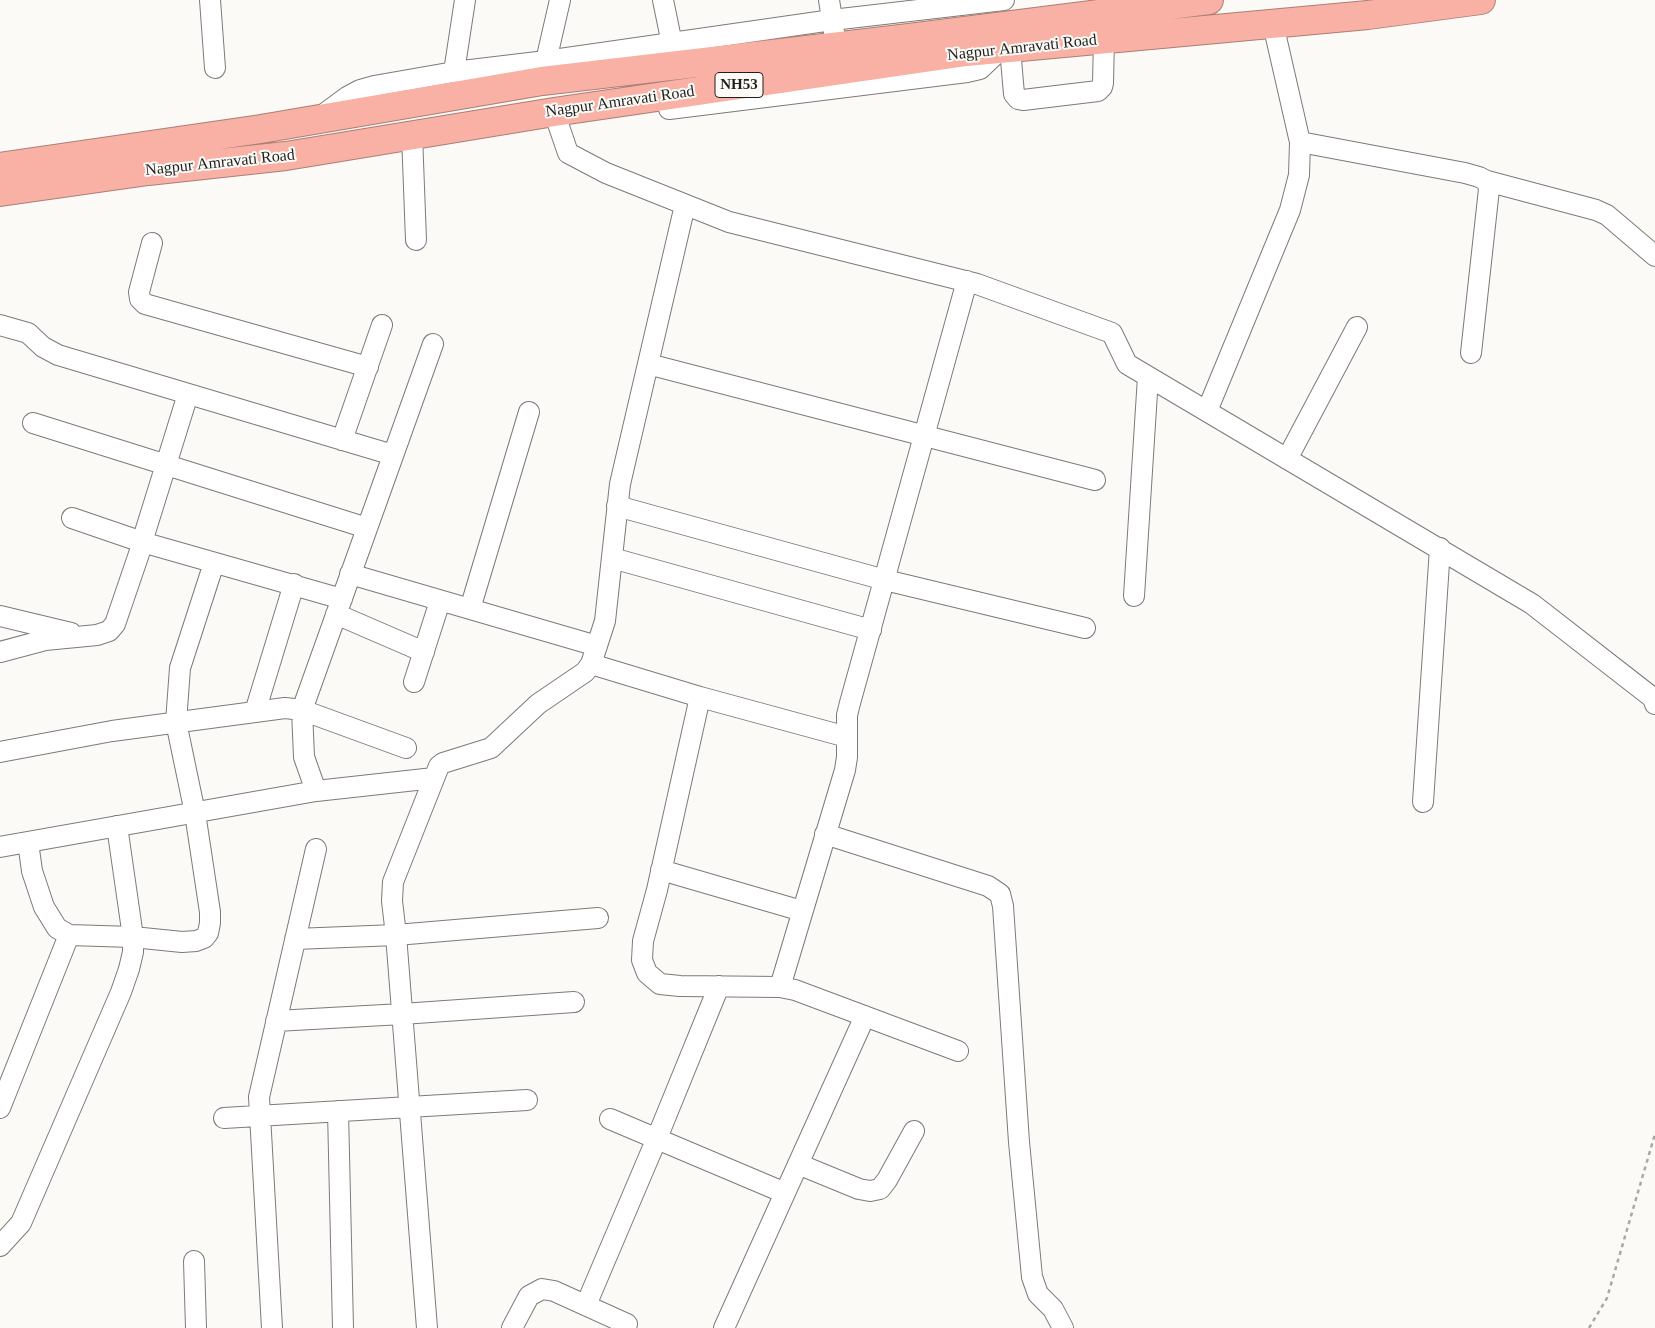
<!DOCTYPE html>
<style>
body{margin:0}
canvas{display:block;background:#fbfaf6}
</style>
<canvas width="1655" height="1328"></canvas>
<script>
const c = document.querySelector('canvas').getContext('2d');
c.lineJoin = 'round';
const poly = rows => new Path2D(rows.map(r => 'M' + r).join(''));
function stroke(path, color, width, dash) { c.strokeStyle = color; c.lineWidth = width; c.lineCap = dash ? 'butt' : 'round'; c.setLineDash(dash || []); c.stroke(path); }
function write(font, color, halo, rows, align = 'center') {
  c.font = font + ' Georgia,serif'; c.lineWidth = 4; c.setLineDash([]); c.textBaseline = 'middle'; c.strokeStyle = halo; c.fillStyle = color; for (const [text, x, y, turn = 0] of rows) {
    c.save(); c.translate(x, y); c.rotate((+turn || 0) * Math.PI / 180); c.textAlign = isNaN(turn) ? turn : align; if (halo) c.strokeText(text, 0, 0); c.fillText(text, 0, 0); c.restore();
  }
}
const path = poly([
 [1589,1328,1607,1298,1655,1134]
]);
const minor = poly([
 [210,0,215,68],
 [663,0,672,44],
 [829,0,834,32],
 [1010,48,1014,94,1018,99,1023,100,1098,91,1102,87,1103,83,1104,39],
 [546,61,560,0],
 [454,72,465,0],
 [669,109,967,72,980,69,1001,49],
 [554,112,568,153,606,173,729,222,977,284,1112,333,1127,364,1532,604,1653,698,1655,704],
 [320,117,347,97,360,90,374,86,454,72,546,61,832,20,1004,0],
 [412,135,416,240],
 [1300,142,1465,173,1479,177,1487,181,1489,189,1471,353],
 [1487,181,1596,210,1607,215,1655,256],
 [152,243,139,292,140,299,145,304,368,367],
 [0,325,28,333,43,347,58,355,393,455],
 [648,364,1095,480],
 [1207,411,1290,210,1299,175,1300,142,1273,24],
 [33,423,367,528],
 [342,440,382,325],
 [1287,459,1357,327],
 [617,506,885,580,1085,628],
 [72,518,142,542,342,599],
 [142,542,188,394],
 [612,558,871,630],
 [350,574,597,646],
 [1134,596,1148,377],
 [470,609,529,412],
 [336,614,424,652],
 [0,616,71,633],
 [0,652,45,640,97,635,109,631,115,624,143,542],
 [591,664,700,697,847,737],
 [414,682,440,601],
 [700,697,657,890,643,941,642,960,647,973,660,984,680,986,780,987,795,990,958,1051],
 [255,712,294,584],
 [0,752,112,731,285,708,302,710,406,748],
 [316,791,304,757,302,710,433,344],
 [1423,802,1440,548],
 [825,834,988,886,1000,894,1003,906,1019,1142,1032,1277,1038,1294,1053,1309,1063,1328],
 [28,842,32,871,44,907,57,928,69,935,133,937,182,942,196,941,204,938,208,933,210,923,210,912,195,813,176,722,180,668,214,563],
 [0,847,316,791,434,778],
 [661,870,802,911],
 [295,939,396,935,598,918],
 [780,987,845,770,847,757,847,715,850,703,967,281],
 [276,1021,402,1014,574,1002],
 [0,1108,69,935],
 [338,1111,343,1328],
 [224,1118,527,1100],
 [610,1119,785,1193],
 [798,1164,859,1189,870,1191,880,1189,887,1180,914,1131],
 [0,1246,21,1223,121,992,129,969,133,952,133,937,117,826],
 [194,1261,196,1328],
 [586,1305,657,1138,719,986],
 [272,1328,259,1097,316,849],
 [427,1328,396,935,392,901,393,882,439,766,443,763,491,748,538,704,585,672,591,664,605,621,620,484,685,205],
 [512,1328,529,1296,542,1289,554,1291,627,1324],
 [724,1328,865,1016]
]);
const highway = poly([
 [0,167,261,129,542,81,909,38,1209,0],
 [0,192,148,171,286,156,554,112,966,52,1368,15,1481,0]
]);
const shields = [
 [739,85,48]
];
const shieldNames = [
 ["NH53",739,85]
];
const streetNames = [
 ["Nagpur Amravati Road",1022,48,-6],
 ["Nagpur Amravati Road",620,102,-8],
 ["Nagpur Amravati Road",220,163,-6]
];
stroke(minor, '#7c7b78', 22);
stroke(highway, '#ac7e75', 30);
stroke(path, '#a8a8a5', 2.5, [4, 4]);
stroke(minor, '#fff', 20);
stroke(highway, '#f8b1a4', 28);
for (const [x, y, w] of shields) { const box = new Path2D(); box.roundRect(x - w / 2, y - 12.5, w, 25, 4); c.fillStyle = '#fbfaf6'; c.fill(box); stroke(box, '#1f1f1e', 1); }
write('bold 15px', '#1f1f1e', null, shieldNames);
write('16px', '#1f1f1e', '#fbfaf6', streetNames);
</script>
